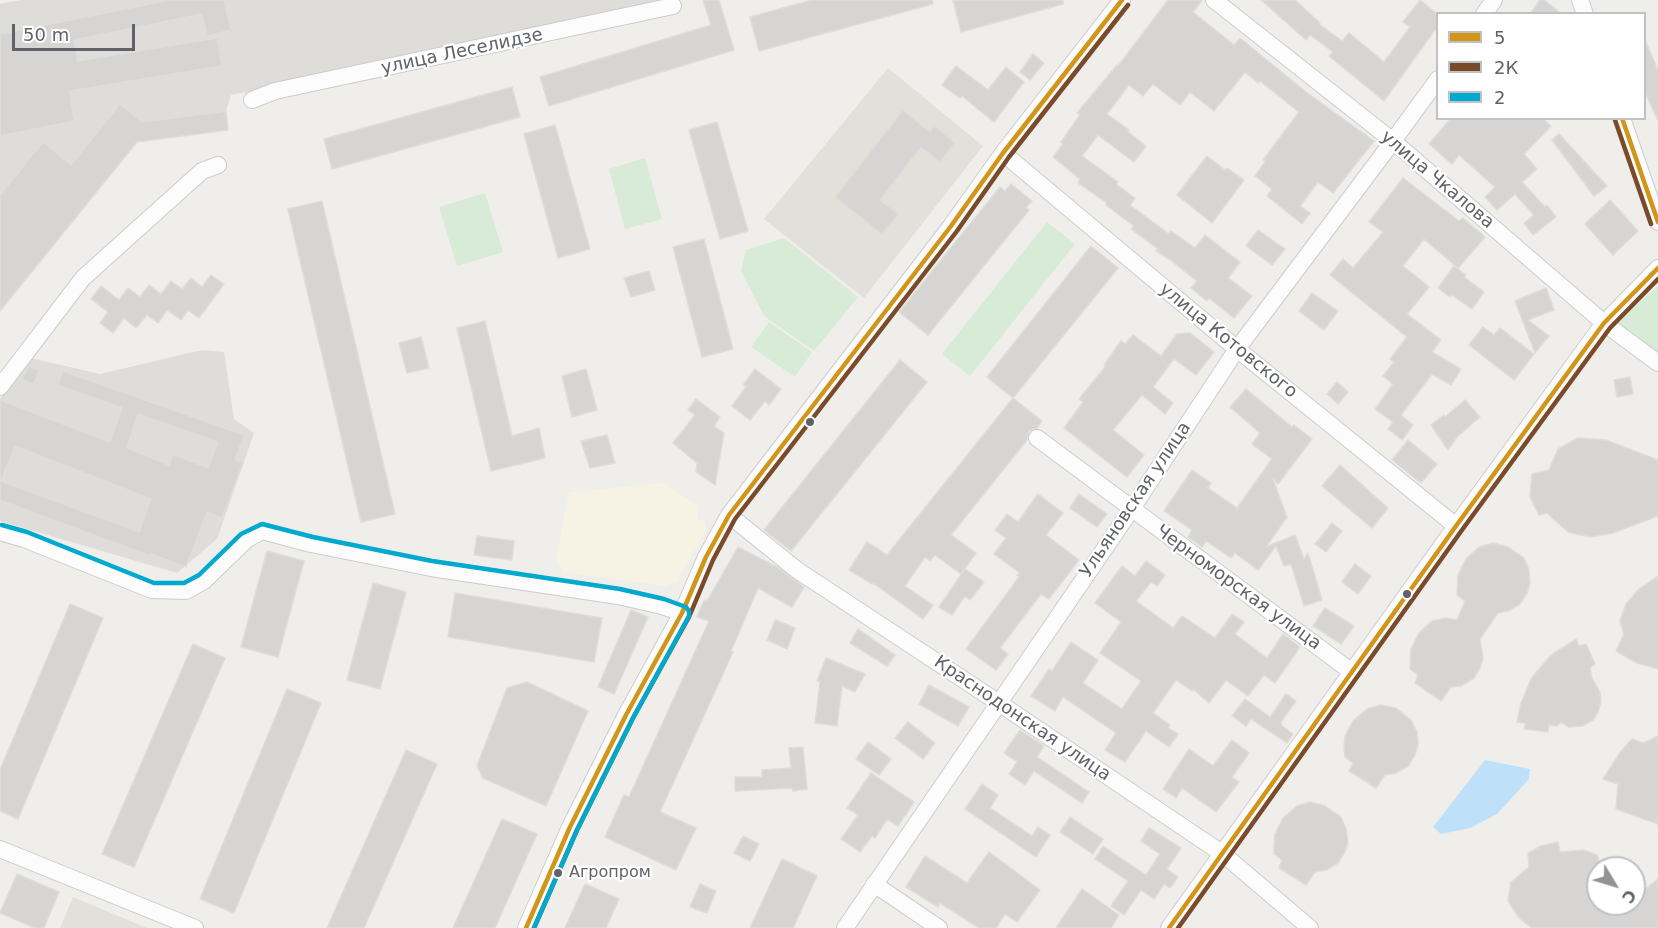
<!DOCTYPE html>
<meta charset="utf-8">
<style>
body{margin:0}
#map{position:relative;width:1658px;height:928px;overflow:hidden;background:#efeeea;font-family:"DejaVu Sans",sans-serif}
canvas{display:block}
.legend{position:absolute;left:1436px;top:12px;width:210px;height:108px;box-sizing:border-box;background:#fff;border:2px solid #bfc1c3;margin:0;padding:8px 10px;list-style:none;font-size:18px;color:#5f6368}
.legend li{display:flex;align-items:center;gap:12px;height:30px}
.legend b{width:30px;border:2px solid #bfc1c3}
.north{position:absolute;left:1586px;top:856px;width:60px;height:60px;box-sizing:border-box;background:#fff;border:2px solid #bfc1c3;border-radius:50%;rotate:128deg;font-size:16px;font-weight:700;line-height:24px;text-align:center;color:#5f6368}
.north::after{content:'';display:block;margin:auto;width:21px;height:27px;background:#919496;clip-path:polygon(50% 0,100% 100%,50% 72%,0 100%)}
.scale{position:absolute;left:12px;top:24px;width:123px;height:27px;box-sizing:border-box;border:3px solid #5f6368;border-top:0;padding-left:8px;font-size:18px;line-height:21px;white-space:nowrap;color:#5f6368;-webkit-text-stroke:4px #fff;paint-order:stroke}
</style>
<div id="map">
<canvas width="1658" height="928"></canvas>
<ul class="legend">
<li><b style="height:8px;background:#d1951a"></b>5</li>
<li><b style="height:8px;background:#7a4b2a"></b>2К</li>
<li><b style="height:8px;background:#00a9ce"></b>2</li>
</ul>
<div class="north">С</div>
<div class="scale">50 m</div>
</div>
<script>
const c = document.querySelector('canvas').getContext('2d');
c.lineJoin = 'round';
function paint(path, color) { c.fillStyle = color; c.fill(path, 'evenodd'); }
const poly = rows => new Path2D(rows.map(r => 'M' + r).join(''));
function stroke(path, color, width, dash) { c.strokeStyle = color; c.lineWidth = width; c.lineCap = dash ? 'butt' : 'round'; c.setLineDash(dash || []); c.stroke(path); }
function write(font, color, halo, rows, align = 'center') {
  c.font = font + ' "DejaVu Sans",sans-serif'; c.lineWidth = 4.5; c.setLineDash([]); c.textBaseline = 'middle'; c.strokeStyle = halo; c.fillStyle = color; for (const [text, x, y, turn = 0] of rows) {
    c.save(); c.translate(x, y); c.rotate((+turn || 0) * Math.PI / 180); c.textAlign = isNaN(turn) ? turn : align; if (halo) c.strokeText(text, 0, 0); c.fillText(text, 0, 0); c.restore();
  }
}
const commercial = poly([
 [664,483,698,506,698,520,705,521,706,530,677,582,664,586,563,572,556,559,569,492]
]);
const industrial = poly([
 [21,0,674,0,550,31,231,95,226,111,132,123,0,276,0,4],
 [202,350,224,352,234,419,254,433,217,539,177,573,0,521,0,399,31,358,100,374]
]);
const education = poly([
 [888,68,983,146,864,298,764,219],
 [73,897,147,928,60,928]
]);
const green = poly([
 [645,158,662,219,625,229,609,169],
 [485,193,503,252,457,266,439,207],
 [1047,222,1075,244,970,376,942,354],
 [784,238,858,297,814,351,764,316,741,271,746,250],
 [1658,286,1658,356,1616,323],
 [769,322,812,352,795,377,751,347]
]);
const water = poly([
 [1485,760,1530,769,1529,779,1497,814,1470,828,1441,834,1433,827]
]);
const building = poly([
 [170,0,224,0,231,30,207,36,202,14,74,40,78,61,217,38,222,66,70,91,74,121,0,136,0,34,170,0],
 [703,0,719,0,734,50,549,106,540,77,711,25,703,0],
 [812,0,932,0,933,4,759,51,750,17,812,0],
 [953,0,1063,0,1063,4,961,32,953,0],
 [1168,0,1202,0,1193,12,1234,45,1240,38,1306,92,1374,141,1333,193,1318,182,1300,206,1310,213,1302,224,1267,196,1272,189,1255,176,1265,162,1263,160,1299,112,1260,81,1258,83,1245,72,1214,111,1190,92,1180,105,1153,84,1143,96,1129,85,1107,114,1129,130,1128,132,1146,146,1134,162,1098,135,1082,156,1118,182,1116,184,1135,198,1130,205,1169,234,1171,231,1195,248,1205,235,1240,262,1228,278,1252,296,1234,318,1209,298,1207,301,1191,288,1197,281,1169,259,1156,251,1158,249,1131,229,1134,226,1106,205,1107,203,1078,183,1080,179,1053,157,1063,144,1061,142,1080,115,1077,113,1117,65,1118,66,1168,0],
 [1261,0,1295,0,1320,23,1319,24,1342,41,1349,33,1384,62,1410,27,1403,22,1420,0,1437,14,1437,27,1384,101,1329,56,1333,52,1310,35,1306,40,1261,0],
 [1540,0,1544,0,1562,14,1530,14,1540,0],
 [1644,38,1658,70,1658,121,1644,90,1644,38],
 [1033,54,1044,63,1030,80,1020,72,1033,54],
 [956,66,988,90,1006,67,1024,82,994,122,962,96,960,98,942,85,956,66],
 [512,87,520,117,332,169,324,139,512,87],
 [120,104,142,122,226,111,228,130,137,142,0,311,0,195,43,142,71,165,120,104],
 [903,110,930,132,934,126,955,143,940,162,921,147,880,200,898,214,882,234,835,197,903,110],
 [1451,118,1542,118,1551,126,1524,154,1537,169,1522,182,1545,207,1547,205,1556,217,1533,235,1524,223,1534,215,1515,194,1497,210,1485,197,1495,187,1459,155,1452,164,1429,144,1451,118],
 [717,122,748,231,720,239,689,130,717,122],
 [555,125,590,249,558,258,524,134,555,125],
 [1559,134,1607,186,1594,196,1552,140,1559,134],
 [1207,156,1225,170,1227,168,1244,180,1212,223,1177,195,1207,156],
 [1403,178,1459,221,1463,218,1485,237,1458,268,1424,239,1403,266,1429,287,1407,314,1441,340,1432,352,1461,369,1451,385,1432,374,1401,415,1413,425,1402,440,1388,429,1393,422,1375,409,1393,384,1383,376,1394,362,1390,359,1407,337,1330,275,1343,259,1353,268,1383,232,1369,222,1403,178],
 [1011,184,1032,201,1026,208,1029,210,928,335,899,312,1000,187,1005,191,1011,184],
 [1610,200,1638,231,1613,255,1585,224,1610,200],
 [322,201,395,514,361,522,288,209,322,201],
 [1258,230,1285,249,1272,265,1246,246,1258,230],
 [704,239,733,349,702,357,673,247,704,239],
 [1091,246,1118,268,1013,398,987,377,1091,246],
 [1454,266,1466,275,1464,277,1484,292,1472,309,1452,295,1450,297,1438,288,1454,266],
 [649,271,655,290,631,297,624,278,649,271],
 [211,275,224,284,199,318,188,310,181,320,167,310,158,323,147,315,136,328,124,318,113,333,100,323,108,312,91,299,101,286,119,300,128,288,140,297,149,285,161,294,171,281,182,289,191,278,202,287,211,275],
 [1546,288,1554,310,1528,320,1549,336,1535,353,1515,301,1546,288],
 [1312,293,1338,311,1324,330,1299,311,1312,293],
 [485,321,512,436,539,428,545,458,491,471,457,328,485,321],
 [1483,327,1494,335,1500,328,1534,354,1514,380,1469,345,1483,327],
 [1190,333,1214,352,1196,375,1174,359,1153,387,1173,403,1165,414,1142,395,1113,430,1144,455,1127,477,1064,428,1083,402,1079,399,1106,366,1104,365,1121,341,1125,344,1133,335,1161,356,1177,334,1190,333],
 [421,337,429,368,407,373,399,343,421,337],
 [900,360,927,382,791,551,764,530,900,360],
 [29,366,39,370,34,384,21,380,29,366],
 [586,369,597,410,572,417,562,376,586,369],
 [755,369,781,389,769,405,765,401,750,420,732,406,746,387,743,385,755,369],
 [63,371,244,435,235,460,243,463,222,518,207,512,186,567,151,554,150,556,0,500,0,400,110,442,122,408,58,385,63,371],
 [138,414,218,442,208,468,173,454,169,465,127,448,138,414],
 [15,446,151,499,139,532,1,481,15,446],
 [1630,377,1633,394,1617,397,1614,380,1630,377],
 [1337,382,1348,392,1338,404,1327,394,1337,382],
 [1246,389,1292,427,1294,425,1312,439,1278,484,1273,479,1287,517,1266,547,1295,535,1304,559,1308,553,1322,600,1304,606,1291,564,1284,566,1276,546,1258,570,1235,553,1231,558,1206,541,1202,547,1188,537,1192,530,1164,511,1192,470,1211,483,1208,488,1237,508,1272,459,1252,444,1260,433,1230,407,1246,389],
 [1013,398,1042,421,1037,428,1029,431,1027,440,951,535,976,553,961,574,935,555,930,561,925,557,905,586,933,605,923,619,873,583,872,584,849,570,867,542,887,555,1013,398],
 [696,399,720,417,714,426,724,433,715,485,696,472,697,463,673,443,695,415,688,410,696,399],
 [1465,400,1480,417,1457,437,1448,450,1431,425,1444,415,1445,417,1465,400],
 [607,435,615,463,590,468,581,441,607,435],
 [1578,438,1606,440,1658,460,1658,516,1613,533,1590,537,1568,532,1547,513,1539,515,1530,497,1532,474,1549,470,1558,449,1578,438],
 [1408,440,1437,464,1421,483,1392,460,1408,440],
 [1340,465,1388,508,1372,528,1322,486,1340,465],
 [1038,494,1063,513,1046,535,1079,560,1049,599,1041,594,1000,648,1008,654,996,670,966,649,1019,577,1017,575,1020,573,994,554,1006,538,995,530,1007,514,1018,522,1038,494],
 [1079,494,1107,514,1097,527,1070,508,1079,494],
 [1332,523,1342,531,1326,552,1315,544,1332,523],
 [477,536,514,541,512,560,474,555,477,536],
 [1493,543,1508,547,1524,558,1529,570,1530,583,1527,593,1520,604,1508,611,1498,613,1480,639,1483,658,1480,668,1474,678,1461,686,1451,687,1441,701,1415,683,1418,675,1410,669,1411,649,1419,633,1432,621,1446,618,1457,620,1465,601,1457,595,1458,575,1466,559,1479,547,1493,543],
 [738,547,777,567,804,587,792,607,758,588,731,651,733,652,660,812,696,828,676,870,605,837,624,795,629,797,709,621,697,617,704,600,707,601,738,547],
 [267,551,304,561,278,657,241,647,267,551],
 [1146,561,1165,575,1157,586,1151,582,1136,601,1173,628,1182,616,1215,638,1232,614,1244,622,1235,634,1267,658,1283,634,1300,647,1275,683,1264,675,1248,696,1226,680,1209,703,1193,689,1192,691,1176,680,1153,713,1170,725,1168,728,1178,734,1169,747,1146,731,1125,762,1105,750,1116,733,1063,697,1055,711,1031,696,1049,669,1052,671,1071,642,1098,660,1083,683,1122,709,1141,681,1100,653,1121,622,1095,603,1122,566,1135,576,1146,561],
 [1355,564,1371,576,1358,594,1342,582,1355,564],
 [965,569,984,582,970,600,965,596,952,615,939,607,965,569],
 [1658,576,1658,669,1637,663,1616,651,1624,634,1620,621,1626,604,1639,589,1658,576],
 [373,583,406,592,380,689,347,680,373,583],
 [455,593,602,618,594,662,448,637,455,593],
 [70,604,103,618,18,819,0,811,0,770,70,604],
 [1325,608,1354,626,1341,644,1313,626,1325,608],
 [631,610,648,617,614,694,598,687,631,610],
 [775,620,795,628,787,649,767,640,775,620],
 [858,629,895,655,887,666,850,643,858,629],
 [1576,639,1579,646,1586,644,1595,664,1590,668,1592,678,1600,692,1601,702,1598,712,1593,720,1582,726,1569,727,1561,722,1557,726,1549,725,1548,732,1524,729,1526,723,1517,722,1521,703,1531,679,1550,656,1576,639],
 [193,644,225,658,134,867,102,854,193,644],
 [826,658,865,674,855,692,842,686,837,726,815,723,820,682,817,681,826,658],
 [527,682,588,711,546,806,483,778,477,766,507,688,527,682],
 [929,685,969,707,958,726,919,704,929,685],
 [287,689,321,703,234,913,200,899,287,689],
 [1286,694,1296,701,1281,722,1281,725,1293,734,1287,743,1251,719,1246,726,1232,716,1245,699,1270,717,1286,694],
 [1380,705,1396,708,1411,720,1417,732,1418,745,1415,755,1408,766,1396,773,1385,775,1376,788,1349,771,1353,763,1345,757,1344,748,1345,736,1353,721,1367,709,1380,705],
 [908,722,935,743,923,759,895,738,908,722],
 [1020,730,1044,746,1037,757,1089,792,1082,803,1034,771,1025,785,1009,774,1017,762,1004,753,1020,730],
 [1658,736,1658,824,1616,809,1618,784,1603,779,1621,751,1632,739,1644,743,1658,736],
 [1232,740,1249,753,1232,777,1239,782,1216,812,1182,788,1176,798,1163,789,1189,749,1213,766,1232,740],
 [868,742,891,759,879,775,856,759,868,742],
 [803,747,807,789,793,791,792,788,735,791,735,777,762,777,762,770,791,768,789,748,803,747],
 [406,750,437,764,364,928,327,928,406,750],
 [871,773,914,802,898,826,887,819,875,838,872,836,860,852,841,839,858,815,847,808,871,773],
 [982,784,998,795,990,808,1032,836,1038,827,1050,835,1036,857,965,809,982,784],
 [1310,802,1325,806,1341,817,1346,829,1348,842,1345,852,1338,863,1326,870,1315,872,1306,885,1279,868,1282,860,1274,854,1274,845,1275,834,1283,818,1297,806,1310,802],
 [1070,817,1103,839,1093,854,1060,832,1070,817],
 [502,819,537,834,495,928,453,928,502,819],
 [1149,828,1181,848,1167,869,1178,877,1170,888,1164,884,1154,899,1141,890,1124,915,1111,906,1128,881,1095,859,1103,846,1146,875,1160,854,1141,841,1149,828],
 [743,836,759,844,750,861,734,853,743,836],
 [1558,842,1560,852,1584,850,1597,855,1602,868,1598,868,1598,904,1634,904,1634,898,1658,879,1658,928,1532,928,1519,918,1508,901,1511,882,1529,867,1528,853,1541,846,1558,842],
 [989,852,1040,890,1017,922,1005,914,996,928,979,928,940,903,938,907,906,887,925,856,967,883,989,852],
 [782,859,817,876,793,928,750,928,782,859],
 [17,874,59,892,44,928,35,928,0,913,17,874],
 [585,884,619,899,606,928,565,928,585,884],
 [700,884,716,891,707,913,690,907,700,884],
 [1082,889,1119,915,1111,928,1056,928,1082,889]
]);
const minor = poly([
 [1214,0,1393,141,1604,323,1658,363],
 [1580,0,1585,14],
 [1484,14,1494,0],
 [252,100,275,91,673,6],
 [1622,118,1658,222],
 [1003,153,1237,349,1456,526],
 [0,387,83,278,202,171,218,165],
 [1037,438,1352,672],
 [729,515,797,570,999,703,1223,854,1310,928],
 [0,532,24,539,152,590,186,591,204,581,246,540,262,531,311,544,431,568,618,596,662,606,682,613],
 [0,849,195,928],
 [874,884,939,928],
 [526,928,570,827,626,715,682,613,706,557,729,515,951,226,1003,153,1122,0],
 [845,928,1131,510,1237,349,1393,141,1438,79],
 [1169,928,1456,526,1604,323,1658,268]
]);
const bus1 = poly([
 [1622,118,1658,222],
 [526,928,570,827,626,715,682,613,706,557,729,515,951,226,1003,153,1122,0],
 [1169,928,1456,526,1604,323,1658,268]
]);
const bus2 = poly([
 [1615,120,1651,224],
 [534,928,577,830,633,718,689,617,713,560,735,519,957,231,1009,157,1128,5],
 [1178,928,1462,530,1610,328,1658,279]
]);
const bus3 = poly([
 [2,525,27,532,154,583,184,583,199,575,241,534,262,524,313,537,432,561,620,589,664,599,686,607,689,611,689,616,633,718,577,830,534,928]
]);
const markers = [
 [810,422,5,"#5f6368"],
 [1407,594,5,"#5f6368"],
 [558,873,5,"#5f6368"]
];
const busNames = [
 ["Агропром",569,873]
];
const streetNames = [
 ["улица Леселидзе",462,52,-12],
 ["улица Чкалова",1437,180,40],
 ["улица Котовского",1228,341,39],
 ["Ульяновская улица",1136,500,-56],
 ["Черноморская улица",1238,588,36],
 ["Краснодонская улица",1022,719,34]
];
paint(commercial, '#f7f3e4');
paint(industrial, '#dfddda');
paint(education, '#e2e0da');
paint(green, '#d8ebd6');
paint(water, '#bfe0f9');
paint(building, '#d6d5d3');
stroke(building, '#deddd9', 1.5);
stroke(minor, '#cbcccc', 18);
stroke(minor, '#fdfcfc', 16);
stroke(bus1, '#d1951a', 4.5);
stroke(bus2, '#7a4b2a', 4.5);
stroke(bus3, '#00a9ce', 4.5);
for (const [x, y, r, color] of markers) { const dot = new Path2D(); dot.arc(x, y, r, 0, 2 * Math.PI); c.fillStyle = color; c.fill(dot); stroke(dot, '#fff', 2); }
write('16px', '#5f6368', '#fff', busNames, 'left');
write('18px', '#5f6368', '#fff', streetNames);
</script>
